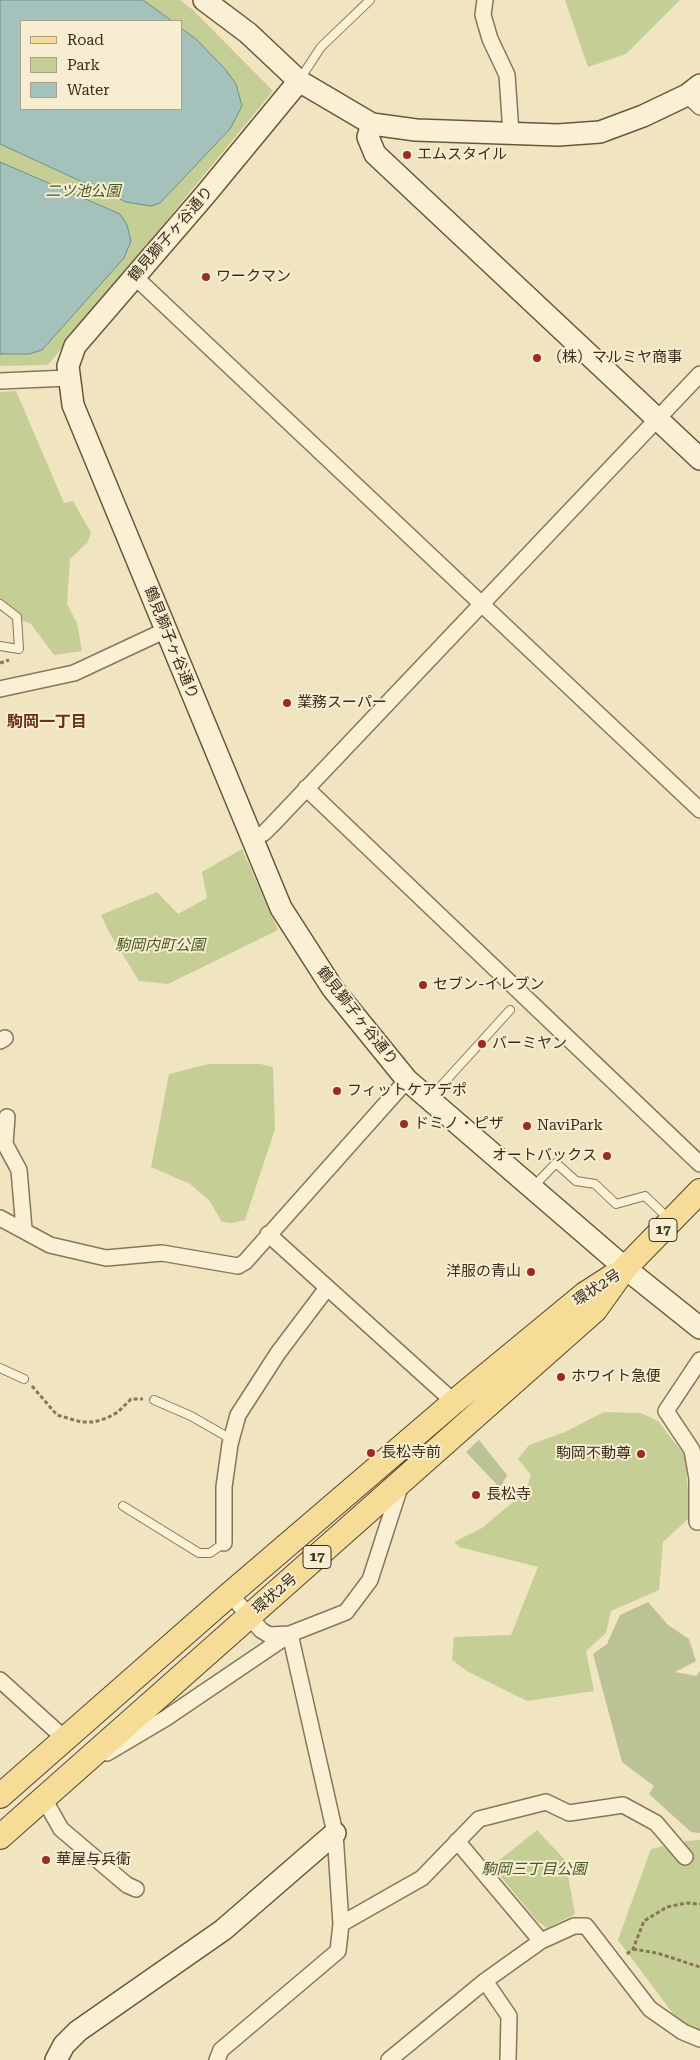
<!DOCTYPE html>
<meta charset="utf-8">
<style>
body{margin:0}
#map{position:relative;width:700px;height:2060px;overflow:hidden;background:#f0e4c1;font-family:"Roboto Serif",serif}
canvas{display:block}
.legend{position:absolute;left:20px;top:20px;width:162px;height:90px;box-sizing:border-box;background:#f7eed1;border:1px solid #aba089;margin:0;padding:6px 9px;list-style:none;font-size:15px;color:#392c1d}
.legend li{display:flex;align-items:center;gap:10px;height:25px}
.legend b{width:25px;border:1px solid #aba089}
</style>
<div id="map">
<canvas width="700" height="2060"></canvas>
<ul class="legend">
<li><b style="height:6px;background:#f5dc97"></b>Road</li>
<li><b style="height:14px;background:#c5ce95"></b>Park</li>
<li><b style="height:14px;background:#a4c2bb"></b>Water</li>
</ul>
</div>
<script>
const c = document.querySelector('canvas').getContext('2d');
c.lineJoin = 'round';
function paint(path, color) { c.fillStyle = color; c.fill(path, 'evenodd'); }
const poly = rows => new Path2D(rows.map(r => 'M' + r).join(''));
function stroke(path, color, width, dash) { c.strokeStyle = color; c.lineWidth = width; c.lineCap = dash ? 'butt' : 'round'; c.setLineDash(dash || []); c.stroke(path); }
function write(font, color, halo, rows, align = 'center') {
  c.font = font + ' "Roboto Serif","Noto Sans JP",serif'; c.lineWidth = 4; c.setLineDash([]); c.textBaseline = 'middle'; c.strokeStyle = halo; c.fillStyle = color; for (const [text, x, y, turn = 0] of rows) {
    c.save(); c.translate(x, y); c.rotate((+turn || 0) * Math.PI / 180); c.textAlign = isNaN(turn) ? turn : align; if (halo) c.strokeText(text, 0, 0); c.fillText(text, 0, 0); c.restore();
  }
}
const green = poly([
 [0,0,180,0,193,10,273,91,48,365,0,366],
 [21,21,181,21,181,109,21,109],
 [565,0,680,0,626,54,588,67],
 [16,391,64,503,73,501,91,533,87,543,70,559,67,604,77,623,82,651,54,655,31,624,0,611,0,392],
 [242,849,278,930,168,984,139,981,109,932,101,915,157,892,178,914,207,898,202,872],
 [209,1064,260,1064,273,1067,275,1129,245,1220,232,1223,222,1222,209,1200,190,1184,151,1167,169,1074],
 [604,1412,641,1413,658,1421,685,1456,690,1517,663,1542,659,1590,611,1611,606,1633,586,1651,594,1691,527,1701,467,1671,452,1660,454,1637,511,1635,538,1567,459,1547,454,1542,482,1528,526,1491,531,1475,518,1459,529,1445,565,1432],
 [537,1830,565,1860,575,1914,547,1928,537,1921,492,1866],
 [700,1840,700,2030,680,2023,618,1940,651,1849,663,1846,680,1861,685,1841]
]);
const cemetery = poly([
 [479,1440,507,1475,500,1488,466,1452],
 [648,1602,668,1625,689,1639,696,1661,675,1672,696,1676,700,1671,700,1833,691,1832,649,1794,654,1786,622,1762,593,1654,607,1644,620,1615]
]);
const water = poly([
 [0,0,143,0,172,21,21,21,21,109,181,109,181,28,196,39,225,69,236,84,242,106,230,129,160,203,151,206,126,202,0,144,0,0],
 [0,162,120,214,127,225,131,241,124,258,42,350,29,354,0,354,0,162]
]);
const path = poly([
 [0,663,9,660],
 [32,1386,57,1415,81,1422,94,1422,107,1418,118,1412,131,1399,143,1399],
 [633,1949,657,1953,700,1967],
 [627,1954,633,1949,644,1921,667,1907,686,1903,700,1904]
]);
const lane = poly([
 [300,79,321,47,370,0],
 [0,604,17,617,19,649,0,646],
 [431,1097,510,1010],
 [533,1187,556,1163,576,1181,595,1184,616,1204,645,1196,670,1220],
 [0,1368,24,1379],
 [154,1400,191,1416,231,1439],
 [123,1506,199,1553,210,1553,224,1543]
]);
const street = poly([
 [485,0,483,15,490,39,507,75,511,133],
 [687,95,700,107],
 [134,276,700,810],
 [0,381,68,378],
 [0,689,74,673,166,630],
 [306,788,700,1164],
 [251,839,264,833,272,825,700,374],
 [0,1041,5,1038],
 [7,1117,5,1144,19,1170,24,1229],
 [0,1218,50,1245,106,1258,162,1253,238,1266,245,1262,407,1080],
 [268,1234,454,1402],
 [697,1522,697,1479,692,1450,666,1411,700,1360],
 [224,1543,224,1487,230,1444,238,1415,278,1353,327,1288],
 [230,1594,261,1630,269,1635,290,1634],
 [0,1680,64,1738],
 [107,1753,166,1718,290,1634,346,1612,370,1580,401,1484],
 [44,1799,61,1829,127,1885,136,1889],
 [457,1841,541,1941],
 [341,1924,422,1878,479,1819,546,1802,569,1813,623,1805,656,1823,685,1857],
 [485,1981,509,2016,508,2060],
 [217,2060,221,2050,338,1951,341,1924,335,1833,290,1634],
 [389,2060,485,1981,541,1941,574,1926,586,1926,650,2009,683,2032,700,2039]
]);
const secondary = poly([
 [204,0,248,33,299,81,372,124,416,130,558,135,600,132,643,116,687,95,700,85],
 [299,81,205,195,75,346,68,366,73,405,281,908,333,989,407,1080,625,1268,700,1328],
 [372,124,368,137,375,154,700,459],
 [56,2060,64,2045,78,2031,223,1930,335,1833]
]);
const primary = poly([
 [0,1796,230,1594,454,1402,585,1294,613,1276],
 [0,1837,595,1310,625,1268,700,1191]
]);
const markers = [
 [407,155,5,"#9c2a25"],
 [206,277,5,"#9c2a25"],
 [537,358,5,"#9c2a25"],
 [287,703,5,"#9c2a25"],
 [423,985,5,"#9c2a25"],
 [482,1044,5,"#9c2a25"],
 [337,1091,5,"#9c2a25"],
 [404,1124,5,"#9c2a25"],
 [527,1126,5,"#9c2a25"],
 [607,1156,5,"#9c2a25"],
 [531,1272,5,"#9c2a25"],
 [561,1377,5,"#9c2a25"],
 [371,1453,5,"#9c2a25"],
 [641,1454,5,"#9c2a25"],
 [476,1495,5,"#9c2a25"],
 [46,1860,5,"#9c2a25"]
];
const shields = [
 [663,1230,28],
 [317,1557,28]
];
const shieldNames = [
 ["17",663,1230],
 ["17",317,1557]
];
const poiNames = [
 ["エムスタイル",417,155],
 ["ワークマン",216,277],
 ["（株）マルミヤ商事",547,358],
 ["業務スーパー",297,703],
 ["セブン-イレブン",433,985],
 ["バーミヤン",492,1044],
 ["フィットケアデポ",347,1091],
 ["ドミノ・ピザ",414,1124],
 ["NaviPark",537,1126],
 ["オートバックス",597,1156,"right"],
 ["洋服の青山",521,1272,"right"],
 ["ホワイト急便",571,1377],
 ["長松寺前",381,1453],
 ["駒岡不動尊",631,1454,"right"],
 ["長松寺",486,1495],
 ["華屋与兵衛",56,1860]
];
const parkNames = [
 ["二ツ池公園",83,192],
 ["駒岡内町公園",160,946],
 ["駒岡三丁目公園",534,1870]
];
const streetNames = [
 ["鶴見獅子ヶ谷通り",171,234,-49],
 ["鶴見獅子ヶ谷通り",171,643,68],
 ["鶴見獅子ヶ谷通り",357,1016,52],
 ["環状2号",597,1288,-33],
 ["環状2号",275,1594,-41]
];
const neighbourhoodNames = [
 ["駒岡一丁目",47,722]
];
paint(green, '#c5ce95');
paint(cemetery, '#bbc394');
paint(water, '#a4c2bb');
stroke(water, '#6b9189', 1);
stroke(lane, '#8a7558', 10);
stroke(street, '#8a7558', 18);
stroke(secondary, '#6c563b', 24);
stroke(primary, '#58432d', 26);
stroke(path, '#8a7558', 3, [4, 2.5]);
stroke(lane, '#faf1d5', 8);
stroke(street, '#faf1d5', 15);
stroke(secondary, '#faf1d5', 21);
stroke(primary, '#f5dc97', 24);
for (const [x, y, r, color] of markers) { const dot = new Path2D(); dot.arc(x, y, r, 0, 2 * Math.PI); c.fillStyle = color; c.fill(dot); stroke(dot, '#f7eed1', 2); }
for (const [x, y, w] of shields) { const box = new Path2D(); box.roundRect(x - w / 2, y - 11.5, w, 23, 4); c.fillStyle = '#f7eed1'; c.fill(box); stroke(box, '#392c1d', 1); }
write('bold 14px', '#392c1d', null, shieldNames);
write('15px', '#392c1d', '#f7eed1', poiNames, 'left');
write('italic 15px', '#475723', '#f7eed1', parkNames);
write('15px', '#392c1d', '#f7eed1', streetNames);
write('bold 16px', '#682e1a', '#f7eed1', neighbourhoodNames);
</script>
